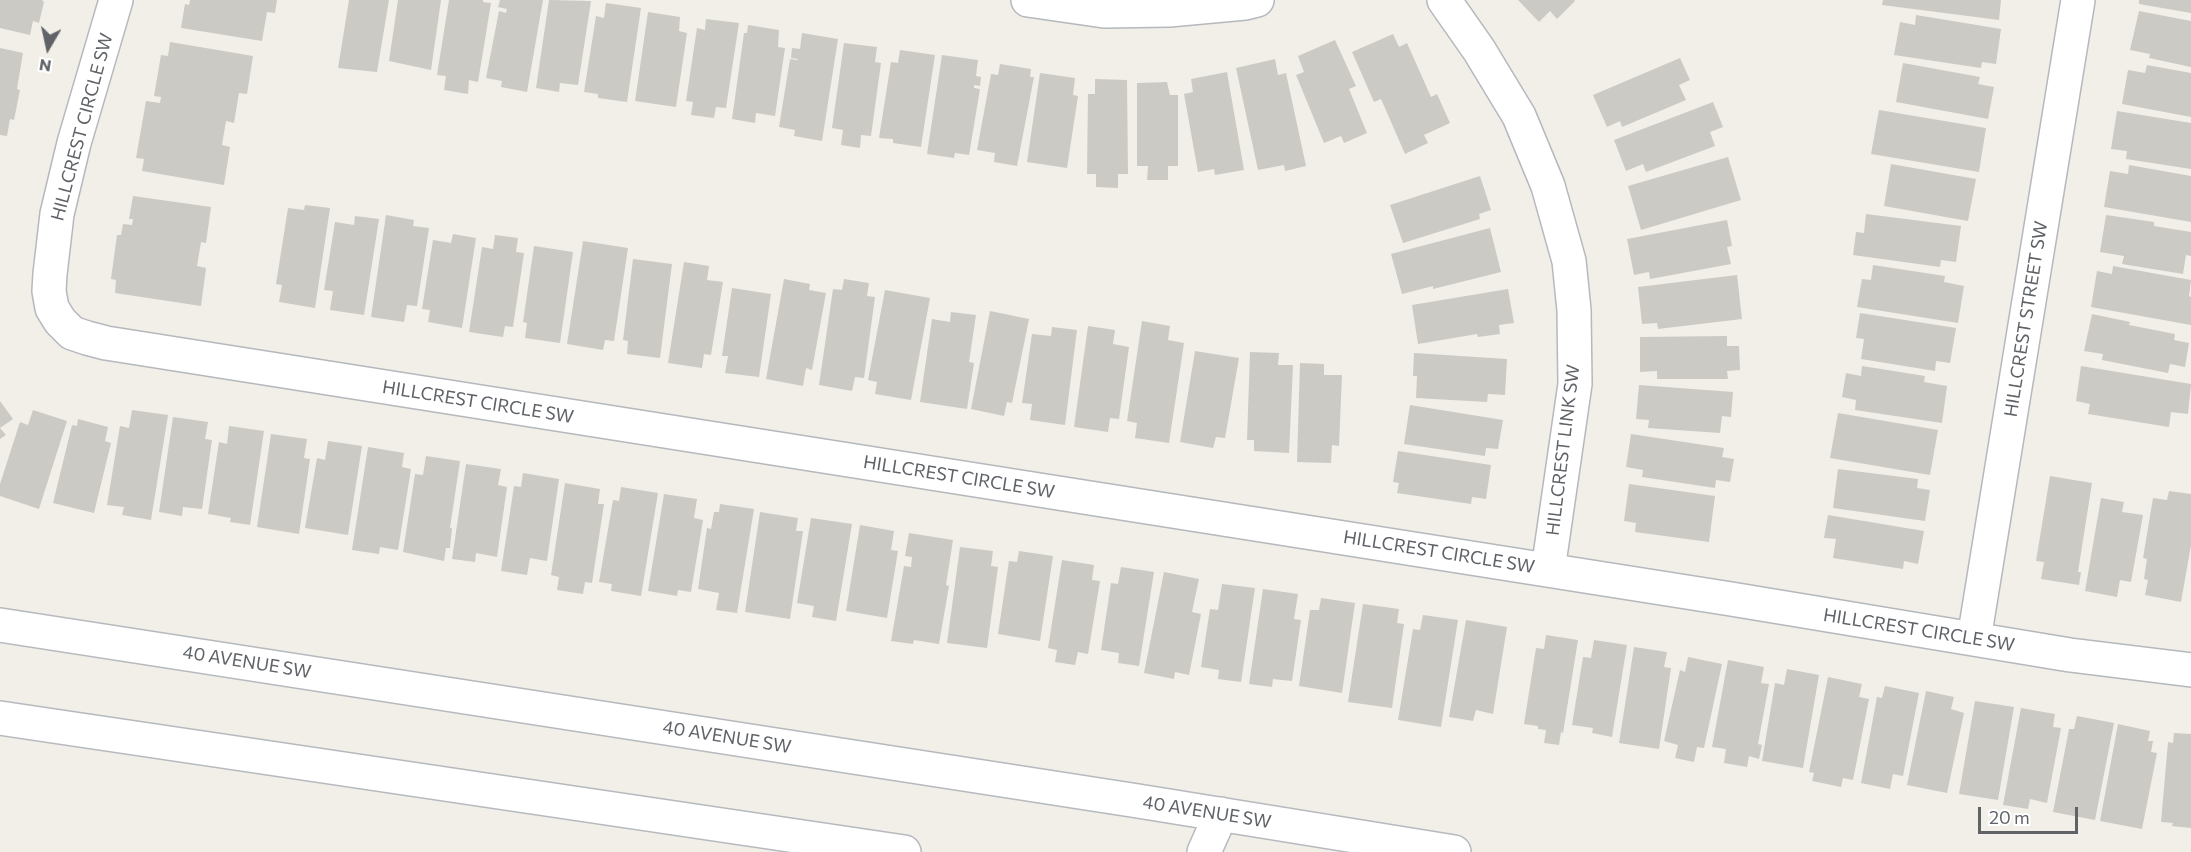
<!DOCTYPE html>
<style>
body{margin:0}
#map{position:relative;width:2191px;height:852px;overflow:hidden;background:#f1efe8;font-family:Commissioner,sans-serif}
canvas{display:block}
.north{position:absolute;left:18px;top:18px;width:60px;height:60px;-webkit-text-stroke:4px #fff;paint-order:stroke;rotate:189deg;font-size:16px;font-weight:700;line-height:24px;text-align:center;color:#5f6368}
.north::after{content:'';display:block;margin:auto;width:21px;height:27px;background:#5f6368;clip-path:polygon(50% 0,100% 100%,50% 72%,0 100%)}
.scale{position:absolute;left:1978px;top:807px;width:100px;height:27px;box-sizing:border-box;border:3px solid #5f6368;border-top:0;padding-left:8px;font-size:18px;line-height:21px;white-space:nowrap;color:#5f6368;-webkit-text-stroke:4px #fff;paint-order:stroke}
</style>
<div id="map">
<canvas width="2191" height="852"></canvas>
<div class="north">N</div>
<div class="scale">20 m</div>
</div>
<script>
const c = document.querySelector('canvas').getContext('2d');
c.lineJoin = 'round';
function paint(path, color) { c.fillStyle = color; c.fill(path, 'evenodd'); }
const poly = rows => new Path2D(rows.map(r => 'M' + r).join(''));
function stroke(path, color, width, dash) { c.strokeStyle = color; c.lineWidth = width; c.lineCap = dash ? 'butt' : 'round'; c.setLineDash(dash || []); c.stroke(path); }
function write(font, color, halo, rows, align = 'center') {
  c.font = font + ' Commissioner,sans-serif'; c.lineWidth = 6; c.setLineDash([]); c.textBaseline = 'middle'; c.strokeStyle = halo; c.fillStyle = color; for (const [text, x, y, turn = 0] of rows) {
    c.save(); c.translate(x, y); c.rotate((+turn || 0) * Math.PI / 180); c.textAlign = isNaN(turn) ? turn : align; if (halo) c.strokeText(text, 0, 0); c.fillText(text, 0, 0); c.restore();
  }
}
const building = poly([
 [0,0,42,0,44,2,39,23,33,21,30,35,0,28],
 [190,0,277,0,275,13,267,12,262,41,181,28,185,4,189,5],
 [349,0,389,0,377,72,338,68],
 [398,0,441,0,431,70,389,61],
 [449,0,483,0,483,2,491,3,478,82,469,80,468,94,444,90,446,76,437,75],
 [500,0,543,0,527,92,501,87,502,81,486,78,499,11,506,13,507,9,498,7],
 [549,0,591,1,578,85,560,83,559,92,536,88],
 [1518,0,1574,0,1575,1,1557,19,1550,11,1539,22],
 [1883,0,2001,0,1999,20,1882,5],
 [2139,0,2191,0,2191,13,2139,4],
 [606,3,641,8,627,102,598,98,598,94,584,92,596,16,604,18],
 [2139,11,2191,21,2191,67,2149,58,2150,54,2130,50],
 [648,12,680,17,679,31,687,33,676,107,635,101],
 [1916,15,2001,29,1996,64,1982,62,1981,68,1894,55,1900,22,1915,25],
 [706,19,739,23,726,108,716,107,714,118,691,115,693,102,686,101,697,28,705,30],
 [748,25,779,30,778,47,785,48,775,116,756,113,755,123,732,119,744,33,747,33],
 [802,33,838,39,822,141,794,136,795,130,779,127,790,59,797,60,798,59,791,58,792,48,800,49],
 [1393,34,1399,47,1407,43,1431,97,1437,94,1450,123,1424,135,1428,143,1405,154,1381,99,1374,102,1352,52],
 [1335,40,1356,86,1349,89,1367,133,1344,143,1341,136,1324,143,1296,75,1304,72,1298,56],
 [170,42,253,56,247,94,239,93,234,123,226,121,222,145,230,147,224,185,142,171,144,159,136,158,146,101,160,103,161,97,154,96,161,55,168,56],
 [844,43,877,47,875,62,881,63,871,136,861,135,860,148,841,145,843,130,832,128],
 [0,48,23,53,17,89,20,90,14,120,10,119,7,136,0,135],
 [900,50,935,55,921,147,893,143,893,139,879,138,891,62,898,63],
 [942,55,978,60,976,76,981,77,980,86,974,85,974,88,980,89,969,155,955,153,954,158,927,154],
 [1680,58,1690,80,1679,85,1686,100,1622,127,1620,121,1607,127,1593,95],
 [1275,59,1278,75,1286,73,1306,166,1285,171,1284,165,1258,170,1236,68],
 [1903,63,1980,77,1978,84,1994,87,1988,119,1896,102],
 [1000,64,1031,69,1030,77,1034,77,1017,166,994,162,995,153,977,150,991,74,998,75],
 [2147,65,2191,73,2191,117,2122,104,2128,70,2145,73],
 [1227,72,1244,170,1215,175,1214,169,1198,172,1184,94,1193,92,1191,79],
 [1040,73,1075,78,1073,95,1078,96,1067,168,1027,162],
 [1095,79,1127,80,1128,174,1118,174,1118,188,1096,187,1096,174,1087,174,1088,94,1095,94],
 [1167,82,1170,95,1178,95,1178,166,1168,166,1168,180,1147,180,1148,166,1137,166,1137,83],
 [1713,102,1723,127,1710,132,1715,146,1646,172,1643,164,1626,171,1614,140],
 [1879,110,1986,128,1979,172,1871,154],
 [2117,111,2191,123,2191,169,2126,159,2127,151,2111,149],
 [1728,157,1741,200,1641,230,1628,186],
 [1891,164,1976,179,1968,221,1884,206],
 [2129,165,2191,176,2191,222,2104,207,2110,171,2128,174],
 [1480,176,1491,210,1479,214,1480,219,1403,243,1390,205],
 [133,196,211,207,206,243,201,242,197,266,206,268,201,306,115,293,116,280,111,279,117,235,121,235,123,224,132,225,133,219,129,219],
 [305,205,330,208,315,308,279,302,282,285,276,284,288,208,304,210],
 [1866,214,1961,226,1956,262,1941,260,1940,267,1853,255,1856,232,1864,233],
 [386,215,414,220,413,226,429,228,417,306,407,305,404,322,371,317],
 [2106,215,2154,222,2154,226,2191,232,2191,256,2186,255,2183,274,2122,264,2124,256,2100,252],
 [355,216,379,219,364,315,330,310,333,291,324,290,335,222,354,225],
 [1727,220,1732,246,1727,247,1731,264,1650,279,1649,272,1634,275,1627,239],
 [1490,228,1501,272,1433,289,1433,286,1402,294,1391,254],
 [453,234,476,238,462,328,428,322,430,310,422,309,433,240,451,243],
 [495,235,518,238,516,252,524,253,513,327,505,326,503,337,469,332,482,247,493,249],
 [583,241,628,248,614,341,605,340,603,350,567,344],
 [534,246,573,252,560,343,525,338,527,323,523,322],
 [633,259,672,264,660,358,627,354,628,341,623,340],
 [684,262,709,266,707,280,723,282,711,355,704,354,702,368,668,363],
 [1873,265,1945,276,1944,282,1964,286,1958,323,1857,307,1862,279,1871,280],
 [2113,266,2191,280,2189,296,2191,297,2191,325,2091,307,2097,271,2112,274],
 [1737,275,1742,319,1658,329,1657,323,1642,324,1638,287],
 [784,279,810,284,809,290,826,293,812,370,806,368,803,386,766,379],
 [844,279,869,283,867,296,875,297,864,378,855,377,852,391,819,385,833,289,842,290],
 [732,288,771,294,759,377,725,373,728,356,722,356],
 [1508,289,1514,323,1499,325,1500,334,1478,337,1477,334,1418,344,1412,305],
 [885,290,930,298,911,400,875,394,877,382,868,380],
 [990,311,1029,319,1012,403,1007,402,1004,416,971,409],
 [951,312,976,315,969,362,974,363,967,409,920,402,932,319,950,322],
 [1860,313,1956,328,1950,363,1936,361,1935,371,1861,359,1864,339,1856,338],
 [2092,314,2130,322,2129,325,2175,334,2174,340,2189,343,2185,367,2170,364,2168,373,2102,360,2103,354,2084,351],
 [1142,321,1170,326,1168,340,1184,343,1169,443,1135,438,1137,423,1127,421],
 [1088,326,1115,330,1113,344,1129,347,1119,419,1110,418,1108,432,1074,427],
 [1052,327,1077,330,1065,425,1030,420,1032,404,1022,403,1032,334,1051,336],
 [1727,336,1727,346,1739,346,1740,370,1727,371,1728,379,1657,379,1657,371,1640,372,1640,337],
 [1195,351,1239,358,1225,438,1216,437,1213,448,1180,442],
 [1250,352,1279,353,1278,365,1293,365,1289,453,1254,451,1254,440,1247,440],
 [1414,353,1507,359,1505,395,1488,394,1487,402,1416,398,1417,376,1413,376],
 [1300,363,1324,364,1324,375,1342,375,1339,446,1332,445,1331,463,1297,462],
 [1862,366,1925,376,1924,382,1947,386,1942,423,1855,410,1856,400,1842,397,1846,373,1861,376],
 [2081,366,2191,384,2188,414,2171,412,2169,427,2088,414,2090,404,2076,401],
 [1639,385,1733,392,1731,417,1722,416,1720,433,1648,428,1649,420,1636,419],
 [0,401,13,419,0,428,6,435,0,439],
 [1410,405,1503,420,1498,449,1486,448,1485,456,1404,444],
 [33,410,67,421,39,509,0,496,0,484,20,422,28,425],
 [132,410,168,415,151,520,122,515,124,507,107,505,120,426,129,428],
 [1838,413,1938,430,1930,475,1830,458],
 [173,417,208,422,205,439,212,440,202,509,183,507,182,516,159,512],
 [78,419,108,427,105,441,111,443,94,513,53,503,72,425,77,426],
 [229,426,264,431,250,525,230,522,231,518,208,514,219,442,227,444],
 [271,434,307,439,304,458,310,459,299,534,257,527],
 [1631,434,1724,448,1722,457,1734,459,1730,482,1716,480,1715,488,1642,477,1643,470,1626,467],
 [328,441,362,446,348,535,305,528,317,458,325,460],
 [368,447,404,453,402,467,411,469,398,550,380,547,379,554,352,550],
 [1398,451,1491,465,1486,499,1472,497,1471,504,1397,493,1399,483,1393,482],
 [426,456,460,461,450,528,452,528,450,548,446,548,444,561,403,552,415,474,423,475],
 [466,464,501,469,498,485,507,487,497,557,476,553,475,562,452,559],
 [1838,469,1918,479,1917,488,1930,490,1925,521,1833,508],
 [523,473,559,479,547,561,530,558,527,575,501,571,514,486,521,487],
 [2050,476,2092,483,2078,572,2081,572,2079,585,2041,579,2044,562,2036,561],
 [565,483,600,489,598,504,604,504,592,583,585,582,583,594,557,590,559,577,551,575],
 [1629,484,1715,496,1709,542,1635,532,1636,523,1624,521],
 [621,487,658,493,641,596,611,591,612,584,599,582,613,500,619,501],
 [2169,491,2191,494,2191,545,2181,602,2145,595,2148,580,2144,579,2147,559,2143,558,2153,498,2167,500],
 [664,494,697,499,694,518,703,520,691,592,678,590,677,596,648,591],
 [2101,498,2124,502,2122,512,2143,515,2131,582,2120,580,2117,597,2085,591],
 [720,504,754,509,737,613,716,610,719,593,698,589,707,528,711,529,714,512,719,512],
 [760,512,798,518,796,531,803,531,790,619,745,612],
 [1828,515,1924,531,1918,564,1904,561,1903,569,1833,558,1836,539,1824,538],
 [811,518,852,524,836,621,812,617,814,606,797,603],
 [860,525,894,531,891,550,898,551,887,618,846,611],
 [909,533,953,540,946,585,949,586,939,644,914,640,913,644,891,641,904,566,911,567,912,557,905,556],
 [960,547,993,551,991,566,998,567,987,648,947,643],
 [1019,551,1053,556,1040,641,998,634,1009,561,1017,562],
 [1062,560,1094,565,1092,580,1100,581,1088,654,1078,652,1075,665,1055,662,1057,650,1048,648],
 [1121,567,1154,572,1139,666,1118,663,1119,653,1101,650,1111,583,1118,584],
 [1164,572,1199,579,1192,612,1201,614,1189,675,1175,672,1174,679,1144,673],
 [1222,584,1255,588,1241,682,1218,679,1219,670,1201,667,1210,609,1218,610],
 [1263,589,1298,594,1294,619,1301,620,1292,681,1273,679,1272,687,1249,684],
 [1321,598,1355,603,1342,693,1299,686,1310,610,1319,610],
 [1363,604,1399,609,1397,623,1404,624,1392,708,1348,702],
 [1423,615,1458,620,1441,727,1398,720,1413,629,1420,630],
 [1466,620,1507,627,1493,714,1476,710,1473,721,1449,717],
 [1546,635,1578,640,1563,733,1561,732,1559,745,1544,743,1546,730,1538,729,1538,726,1524,724,1536,648,1544,649],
 [1594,640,1627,645,1612,737,1592,733,1593,728,1572,725,1583,657,1591,658],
 [1634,647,1667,652,1664,667,1671,668,1659,749,1619,743],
 [1688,657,1722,664,1704,748,1697,747,1694,762,1675,758,1678,745,1664,741,1680,670,1685,672],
 [1728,660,1764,667,1761,683,1769,684,1758,744,1762,745,1759,759,1749,756,1747,767,1724,763,1726,749,1712,747],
 [1787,669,1819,675,1803,768,1762,761,1775,683,1784,685],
 [1828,677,1862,684,1859,697,1869,699,1853,780,1843,778,1841,787,1812,781,1814,773,1809,772],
 [1885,686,1919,693,1903,776,1893,774,1890,789,1861,783,1877,697,1882,698],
 [1926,691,1954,697,1951,709,1964,713,1947,793,1907,785],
 [1975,701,2014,707,1998,800,1959,794],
 [2021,708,2055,714,2053,727,2061,728,2047,803,2030,799,2028,809,2003,805],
 [2077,716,2114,723,2095,820,2053,812,2069,729,2074,729],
 [2118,724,2150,731,2148,741,2153,741,2151,752,2157,753,2142,829,2100,821],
 [2174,733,2191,734,2191,828,2172,826,2173,823,2161,822,2168,742,2173,743]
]);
const street = poly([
 [116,0,74,143,57,214,50,274,49,291,52,308,60,321,72,333,87,338,106,343,1731,599,2070,655,2191,670],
 [1028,0,1104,11,1169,10,1245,3,1257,0],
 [1444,0,1479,50,1519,116,1548,186,1569,261,1574,310,1575,384,1548,570],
 [1974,639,2078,0]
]);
const secondary = poly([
 [0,625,1138,801,1454,852],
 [0,718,904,852],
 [1204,852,1221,814]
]);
const streetNames = [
 ["HILLCREST CIRCLE SW",82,127,-75],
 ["HILLCREST STREET SW",2026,319,-81],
 ["HILLCREST CIRCLE SW",478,402,9],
 ["HILLCREST LINK SW",1563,450,-83],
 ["HILLCREST CIRCLE SW",959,477,9],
 ["HILLCREST CIRCLE SW",1439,552,9],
 ["HILLCREST CIRCLE SW",1919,630,9],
 ["40 AVENUE SW",247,662,9],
 ["40 AVENUE SW",727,737,9],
 ["40 AVENUE SW",1207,812,9]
];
paint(building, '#cccac5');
stroke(street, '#b5b8bc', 36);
stroke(secondary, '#b6babf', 36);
stroke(street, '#fff', 33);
stroke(secondary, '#fff', 33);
write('18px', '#5f6368', '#fff', streetNames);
</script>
